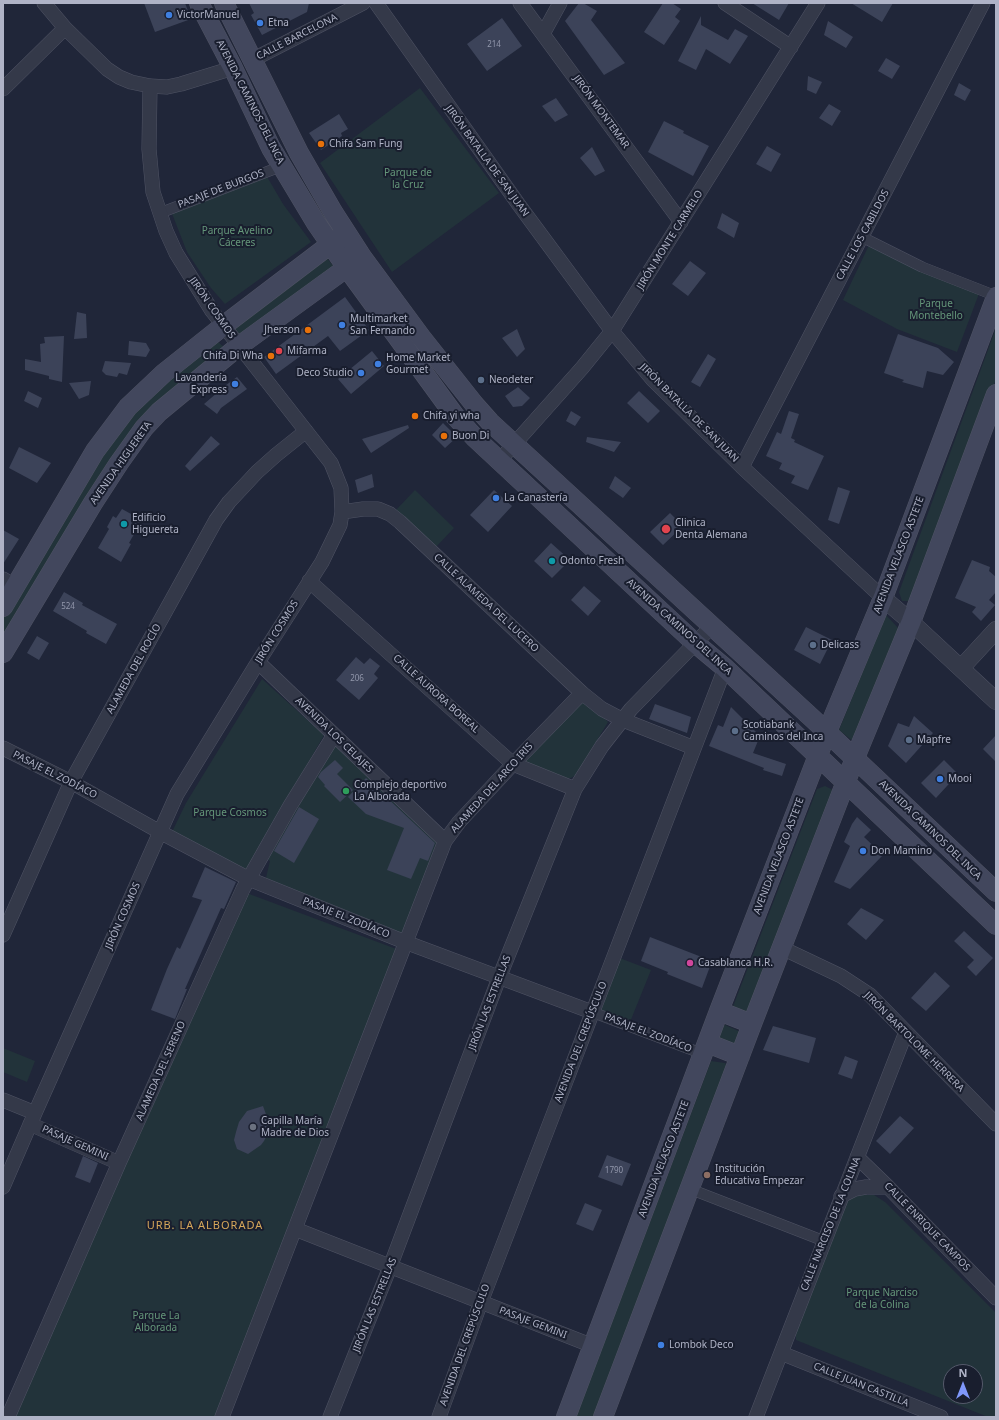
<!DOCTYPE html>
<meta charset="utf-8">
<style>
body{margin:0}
#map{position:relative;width:999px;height:1420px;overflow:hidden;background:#202639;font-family:"Noto Sans",sans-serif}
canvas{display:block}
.frame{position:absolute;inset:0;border:4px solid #afb3c6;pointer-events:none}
.north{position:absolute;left:943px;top:1364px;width:40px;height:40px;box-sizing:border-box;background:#191e2e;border:1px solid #555a6b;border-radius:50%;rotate:0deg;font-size:11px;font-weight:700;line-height:16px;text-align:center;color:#afb3c6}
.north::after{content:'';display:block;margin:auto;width:14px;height:18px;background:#7f97fa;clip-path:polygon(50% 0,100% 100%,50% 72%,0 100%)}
</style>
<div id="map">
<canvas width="999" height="1420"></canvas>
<div class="frame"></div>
<div class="north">N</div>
</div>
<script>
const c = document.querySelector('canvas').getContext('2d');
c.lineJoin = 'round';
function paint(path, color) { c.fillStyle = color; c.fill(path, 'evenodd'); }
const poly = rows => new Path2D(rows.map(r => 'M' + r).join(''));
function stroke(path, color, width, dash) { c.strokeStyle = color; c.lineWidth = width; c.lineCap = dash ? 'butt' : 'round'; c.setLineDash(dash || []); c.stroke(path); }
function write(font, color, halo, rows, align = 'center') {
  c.font = font + ' "Noto Sans",sans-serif'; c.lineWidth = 4; c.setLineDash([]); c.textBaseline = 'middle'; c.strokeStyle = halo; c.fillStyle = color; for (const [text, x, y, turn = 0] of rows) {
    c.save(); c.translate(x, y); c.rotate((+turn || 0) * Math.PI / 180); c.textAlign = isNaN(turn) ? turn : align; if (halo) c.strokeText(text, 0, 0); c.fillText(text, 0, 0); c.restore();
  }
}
const green = poly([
 [420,88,499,193,392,272,320,163],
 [266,175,283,204,311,242,225,304,211,288,187,252,171,211],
 [870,243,980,291,957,352,897,329,843,300],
 [327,258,334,267,244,335,239,334,236,329,236,324],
 [996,328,996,379,912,601,902,601,899,592],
 [217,341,225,348,156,407,3,645,3,619,69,506,129,411],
 [415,490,454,528,435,548,396,510],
 [886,615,900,630,854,742,839,730],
 [262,679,324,735,247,870,172,832,186,803],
 [583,697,608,722,576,775,571,778,566,778,519,763],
 [334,742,439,841,403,934,266,878,270,861,265,858],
 [825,786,835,791,750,1016,732,1009,817,789],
 [244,892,399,950,218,1417,15,1417],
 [617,957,651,970,630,1022,597,1009],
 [725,1025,743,1033,741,1045,717,1043,721,1027],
 [3,1048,35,1061,27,1082,3,1072],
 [711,1061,725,1063,728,1067,597,1417,576,1417],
 [861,1195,874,1195,885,1202,996,1313,996,1417,988,1417,796,1340,795,1326,843,1205,849,1199],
 [951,1372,975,1372,975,1396,951,1396]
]);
const building = poly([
 [144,3,185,3,191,19,155,32],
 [249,3,309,3,307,12,262,35,251,15,254,13],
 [579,3,583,3,597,11,591,20,625,63,604,75,565,21],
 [663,3,672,3,681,9,675,17,680,21,664,45,644,32],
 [752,3,789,3,779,20],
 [851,3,893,3,882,22],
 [701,16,701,25,728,40,735,29,748,36,730,64,706,49,696,70,678,61],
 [502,18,522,46,487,71,467,44],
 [828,21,853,37,846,48,824,35],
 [886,58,900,66,892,79,878,71],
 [808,76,822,82,816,94,807,90],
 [959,83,971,90,965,101,954,95],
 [556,98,568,115,555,122,542,106],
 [829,104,841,111,832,126,819,118],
 [339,114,348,129,341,133,342,136,321,150,309,133],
 [664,121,684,131,683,133,709,146,693,176,648,152],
 [767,146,781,154,771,172,756,164],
 [592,147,605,171,595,176,580,158],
 [722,213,739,223,734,238,717,228],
 [690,261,706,273,688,296,672,284],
 [345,297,369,330,340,351,328,336,276,374,264,357],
 [77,312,86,314,87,338,74,339],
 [517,329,525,349,517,357,502,338],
 [898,334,938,348,954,362,943,375,927,371,923,388,902,382,904,380,884,373],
 [64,336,62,382,49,379,49,376,25,370,25,359,41,362,40,344,45,343,44,337],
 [129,341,146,343,150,350,146,357,128,355],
 [372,351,384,366,351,394,338,379],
 [708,354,716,359,700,387,691,382],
 [105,361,131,363,127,375,119,373,117,377,106,375,102,371],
 [237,377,247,389,221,408,217,414,204,404,218,392,218,391],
 [91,381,89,395,79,399,69,383],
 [518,387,530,398,522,406,513,407,505,396],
 [28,391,42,398,38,408,24,401],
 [639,391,660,411,648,423,627,403],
 [571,411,581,417,575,426,566,421],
 [789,411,799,414,791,438,795,440,794,442,824,456,808,490,791,483,795,476,779,469,782,463,766,456,777,432,781,434],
 [443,423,457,437,445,448,432,435],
 [408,425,409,428,371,453,362,439],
 [211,436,220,444,190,471,185,466],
 [587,437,621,442,614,452,586,442],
 [19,447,51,463,37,483,9,468],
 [372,474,374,487,358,493,355,480],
 [615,476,631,488,623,498,609,488],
 [838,487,850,491,839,524,828,520],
 [494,490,512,506,488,532,470,515],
 [122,509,142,520,129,543,131,544,121,562,98,548,109,529,107,527,113,516,116,518],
 [670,513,683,526,663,545,650,532],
 [3,530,19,539,3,564],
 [551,543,570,560,552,578,534,561],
 [972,560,990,567,989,571,996,577,996,592,989,600,995,605,981,621,972,612,976,607,955,598],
 [584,586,601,601,588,616,571,600],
 [64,592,83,603,82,605,117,624,106,644,86,633,87,631,53,611],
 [806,627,832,640,820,664,794,650],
 [37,636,49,643,39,660,27,653],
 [356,657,364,664,370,658,380,666,374,674,378,678,359,700,336,680],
 [655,704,691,717,687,733,649,719],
 [731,707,760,736,753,753,786,764,782,776,763,770,764,768,709,746,718,725,723,727],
 [914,716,933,733,906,763,888,746,898,723,909,727],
 [996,735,996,762,983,749],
 [335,760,343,768,337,774,353,790,340,802,324,786,325,785,318,777,321,772],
 [944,760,958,774,936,798,921,783],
 [366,778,435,843,428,861,420,858,411,879,387,870,404,828,366,814,348,797],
 [299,807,319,819,294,863,274,851],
 [857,817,871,830,864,837,883,855,850,889,834,882,850,846,844,842,852,824],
 [205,867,236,882,224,909,221,908,185,989,187,989,175,1019,151,1010,167,969,177,947,180,949,202,900,192,897],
 [861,908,884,920,866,940,847,924],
 [964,931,993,958,976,976,967,967,974,960,954,941],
 [650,937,712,961,702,988,667,974,668,972,641,961],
 [935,972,950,986,926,1011,911,998],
 [773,1026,816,1038,809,1063,763,1050],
 [845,1056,858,1061,852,1079,838,1074],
 [263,1106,268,1120,268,1133,264,1141,261,1145,248,1154,237,1149,234,1140,236,1132,239,1122,247,1111],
 [900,1116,914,1128,890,1154,876,1141],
 [607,1155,631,1164,622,1186,598,1177],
 [83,1156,98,1163,90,1183,75,1177],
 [585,1203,602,1210,593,1231,576,1224]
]);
const pedestrian = poly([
 [160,213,282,166],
 [862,237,922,267,996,296],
 [592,1012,703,1054],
 [690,1189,824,1241]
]);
const minor = poly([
 [44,3,65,28,107,69,119,77,131,82,150,86,167,87,181,84,233,68],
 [376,3,519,205,612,331,653,380,742,467,883,598],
 [520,3,681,222],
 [725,3,791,47],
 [543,34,560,3],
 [252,60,363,3],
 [3,89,65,28],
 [500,460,582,368,612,331,818,3],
 [742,467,983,3],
 [342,512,363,509,378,509,390,514,400,522,582,693,602,709,623,720,694,748],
 [3,579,16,587],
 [309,581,513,764,575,789],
 [258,662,445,841],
 [3,748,71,782,160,832,249,879,405,942,592,1012],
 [3,935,71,782,216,520,229,502,257,472,276,455,306,431],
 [782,948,841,976,870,995,996,1124],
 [3,1100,35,1113],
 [30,1124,119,1163],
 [857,1157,888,1187,996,1298],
 [3,1187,35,1113,177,794,258,662,322,562,340,525,342,512,341,488,331,463,212,311,176,253,166,231,153,192,149,149,150,86],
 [841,1196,855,1189,866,1187,888,1187],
 [295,1229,593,1346],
 [781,1353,941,1417],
 [8,1417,119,1163,243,889,290,806,334,735],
 [222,1417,445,841,459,822,513,764,582,693],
 [330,1417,390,1267,499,978,575,789,602,746,631,709,712,626],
 [439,1417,481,1302,725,668],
 [756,1417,906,1032]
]);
const tertiary = poly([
 [883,598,911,622,996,701],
 [961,668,996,630]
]);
const secondary = poly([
 [199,3,233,68,271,148,316,223,347,268,455,416,475,438,695,643,725,668,996,925],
 [224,3,299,153,333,212,362,257,421,337,474,404,490,422,813,719,996,892],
 [3,607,95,451,128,407,164,373,223,326,340,237],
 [3,653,93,503,119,463,144,428,159,412,239,346,356,261],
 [719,1011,752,1024],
 [707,1043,740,1056],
 [566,1417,719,1011,827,732,883,598,996,297],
 [603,1417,752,1024,855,758,911,622,996,394]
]);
const markers = [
 [169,15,4,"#3f7fe0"],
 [260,23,4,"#3f7fe0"],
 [321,144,4,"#e8710a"],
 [342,325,4,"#3f7fe0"],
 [308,330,4,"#e8710a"],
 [279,351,4,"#e0444e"],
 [271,356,4,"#e8710a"],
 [378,364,4,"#3f7fe0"],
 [361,373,4,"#3f7fe0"],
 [481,380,4,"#5c6f8a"],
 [235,384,4,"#3f7fe0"],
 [415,416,4,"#e8710a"],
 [444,436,4,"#e8710a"],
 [496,498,4,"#3f7fe0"],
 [124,524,4,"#0f9aa8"],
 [666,529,5,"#e0444e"],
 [552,561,4,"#0f9aa8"],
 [813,645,4,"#5c6f8a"],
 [735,731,4,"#5c6f8a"],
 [909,740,4,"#5c6f8a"],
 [940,779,4,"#3f7fe0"],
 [346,791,4,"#2e9e5b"],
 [863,851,4,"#3f7fe0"],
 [690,963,4,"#d1479c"],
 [253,1127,4,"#6b7280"],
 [707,1175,4,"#8d6e63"],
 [661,1345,4,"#3f7fe0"]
];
const numberNames = [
 ["214",494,45],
 ["524",68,607],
 ["206",357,679],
 ["1790",614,1171]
];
const poiNames = [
 ["VictorManuel",177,15],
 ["Etna",268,23],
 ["Chifa Sam Fung",329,144],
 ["Multimarket",350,319],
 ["San Fernando",350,331],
 ["Jherson",300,330,"right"],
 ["Mifarma",287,351],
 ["Chifa Di Wha",263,356,"right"],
 ["Home Market",386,358],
 ["Gourmet",386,370],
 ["Deco Studio",353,373,"right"],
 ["Lavandería",227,378,"right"],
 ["Express",227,390,"right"],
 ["Neodeter",489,380],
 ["Chifa yi wha",423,416],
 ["Buon Di",452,436],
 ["La Canastería",504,498],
 ["Edificio",132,518],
 ["Higuereta",132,530],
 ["Clinica",675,523],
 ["Denta Alemana",675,535],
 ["Odonto Fresh",560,561],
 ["Delicass",821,645],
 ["Scotiabank",743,725],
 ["Caminos del Inca",743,737],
 ["Mapfre",917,740],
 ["Mooi",948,779],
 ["Complejo deportivo",354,785],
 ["La Alborada",354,797],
 ["Don Mamino",871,851],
 ["Casablanca H.R.",698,963],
 ["Capilla María",261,1121],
 ["Madre de Dios",261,1133],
 ["Institución",715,1169],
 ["Educativa Empezar",715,1181],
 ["Lombok Deco",669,1345]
];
const streetNames = [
 ["CALLE BARCELONA",297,37,-27],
 ["AVENIDA CAMINOS DEL INCA",250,102,63],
 ["JIRÓN MONTEMAR",601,112,54],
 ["JIRÓN BATALLA DE SAN JUAN",487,161,54],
 ["PASAJE DE BURGOS",221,189,-21],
 ["CALLE LOS CABILDOS",863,235,-62],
 ["JIRÓN MONTE CARMELO",670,240,-58],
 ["JIRÓN COSMOS",212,308,55],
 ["JIRÓN BATALLA DE SAN JUAN",689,413,45],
 ["AVENIDA HIGUERETA",121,463,-55],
 ["AVENIDA VELASCO ASTETE",899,555,-69],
 ["CALLE ALAMEDA DEL LUCERO",486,603,43],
 ["AVENIDA CAMINOS DEL INCA",679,627,42],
 ["JIRÓN COSMOS",277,632,-58],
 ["ALAMEDA DEL ROCÍO",134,669,-61],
 ["CALLE AURORA BOREAL",436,694,42],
 ["AVENIDA LOS CELAJES",334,735,44],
 ["PASAJE EL ZODÍACO",55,775,27],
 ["ALAMEDA DEL ARCO IRIS",492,788,-48],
 ["AVENIDA CAMINOS DEL INCA",930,830,44],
 ["AVENIDA VELASCO ASTETE",779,856,-69],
 ["JIRÓN COSMOS",123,916,-66],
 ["PASAJE EL ZODÍACO",346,918,22],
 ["JIRÓN LAS ESTRELLAS",490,1003,-69],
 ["PASAJE EL ZODÍACO",648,1033,21],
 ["AVENIDA DEL CREPÚSCULO",581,1042,-69],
 ["JIRÓN BARTOLOME HERRERA",914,1042,45],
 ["ALAMEDA DEL SERENO",161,1071,-66],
 ["PASAJE GEMINI",75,1143,24],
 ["AVENIDA VELASCO ASTETE",664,1159,-69],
 ["CALLE NARCISO DE LA COLINA",831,1224,-68],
 ["CALLE ENRIQUE CAMPOS",927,1227,46],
 ["JIRÓN LAS ESTRELLAS",375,1305,-68],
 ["PASAJE GEMINI",533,1323,21],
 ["AVENIDA DEL CREPÚSCULO",465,1345,-70],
 ["CALLE JUAN CASTILLA",861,1385,22]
];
const parkNames = [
 ["Parque de",408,173],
 ["la Cruz",408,185],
 ["Parque Avelino",237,231],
 ["Cáceres",237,243],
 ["Parque",936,304],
 ["Montebello",936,316],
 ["Parque Cosmos",230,813],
 ["Parque Narciso",882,1293],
 ["de la Colina",882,1305],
 ["Parque La",156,1316],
 ["Alborada",156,1328]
];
const neighbourhoodNames = [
 ["URB. LA ALBORADA",205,1226]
];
paint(green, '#22333a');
paint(building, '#3c4359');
stroke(pedestrian, '#4f5364', 11);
stroke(minor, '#4f5364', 15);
stroke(tertiary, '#4f5364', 18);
stroke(secondary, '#4f5364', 20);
stroke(pedestrian, '#343949', 10);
stroke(minor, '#343949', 14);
stroke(tertiary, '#343949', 17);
stroke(secondary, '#42475d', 19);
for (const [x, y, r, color] of markers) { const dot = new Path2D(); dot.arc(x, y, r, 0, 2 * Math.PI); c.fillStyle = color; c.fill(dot); stroke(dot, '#191e2e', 1.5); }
write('8px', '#9297ab', null, numberNames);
write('10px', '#afb3c6', '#191e2e', poiNames, 'left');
write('10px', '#afb3c6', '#191e2e', streetNames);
write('10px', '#65977a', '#191e2e', parkNames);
c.letterSpacing = '1px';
write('11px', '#d6a75a', '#191e2e', neighbourhoodNames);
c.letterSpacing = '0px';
</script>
